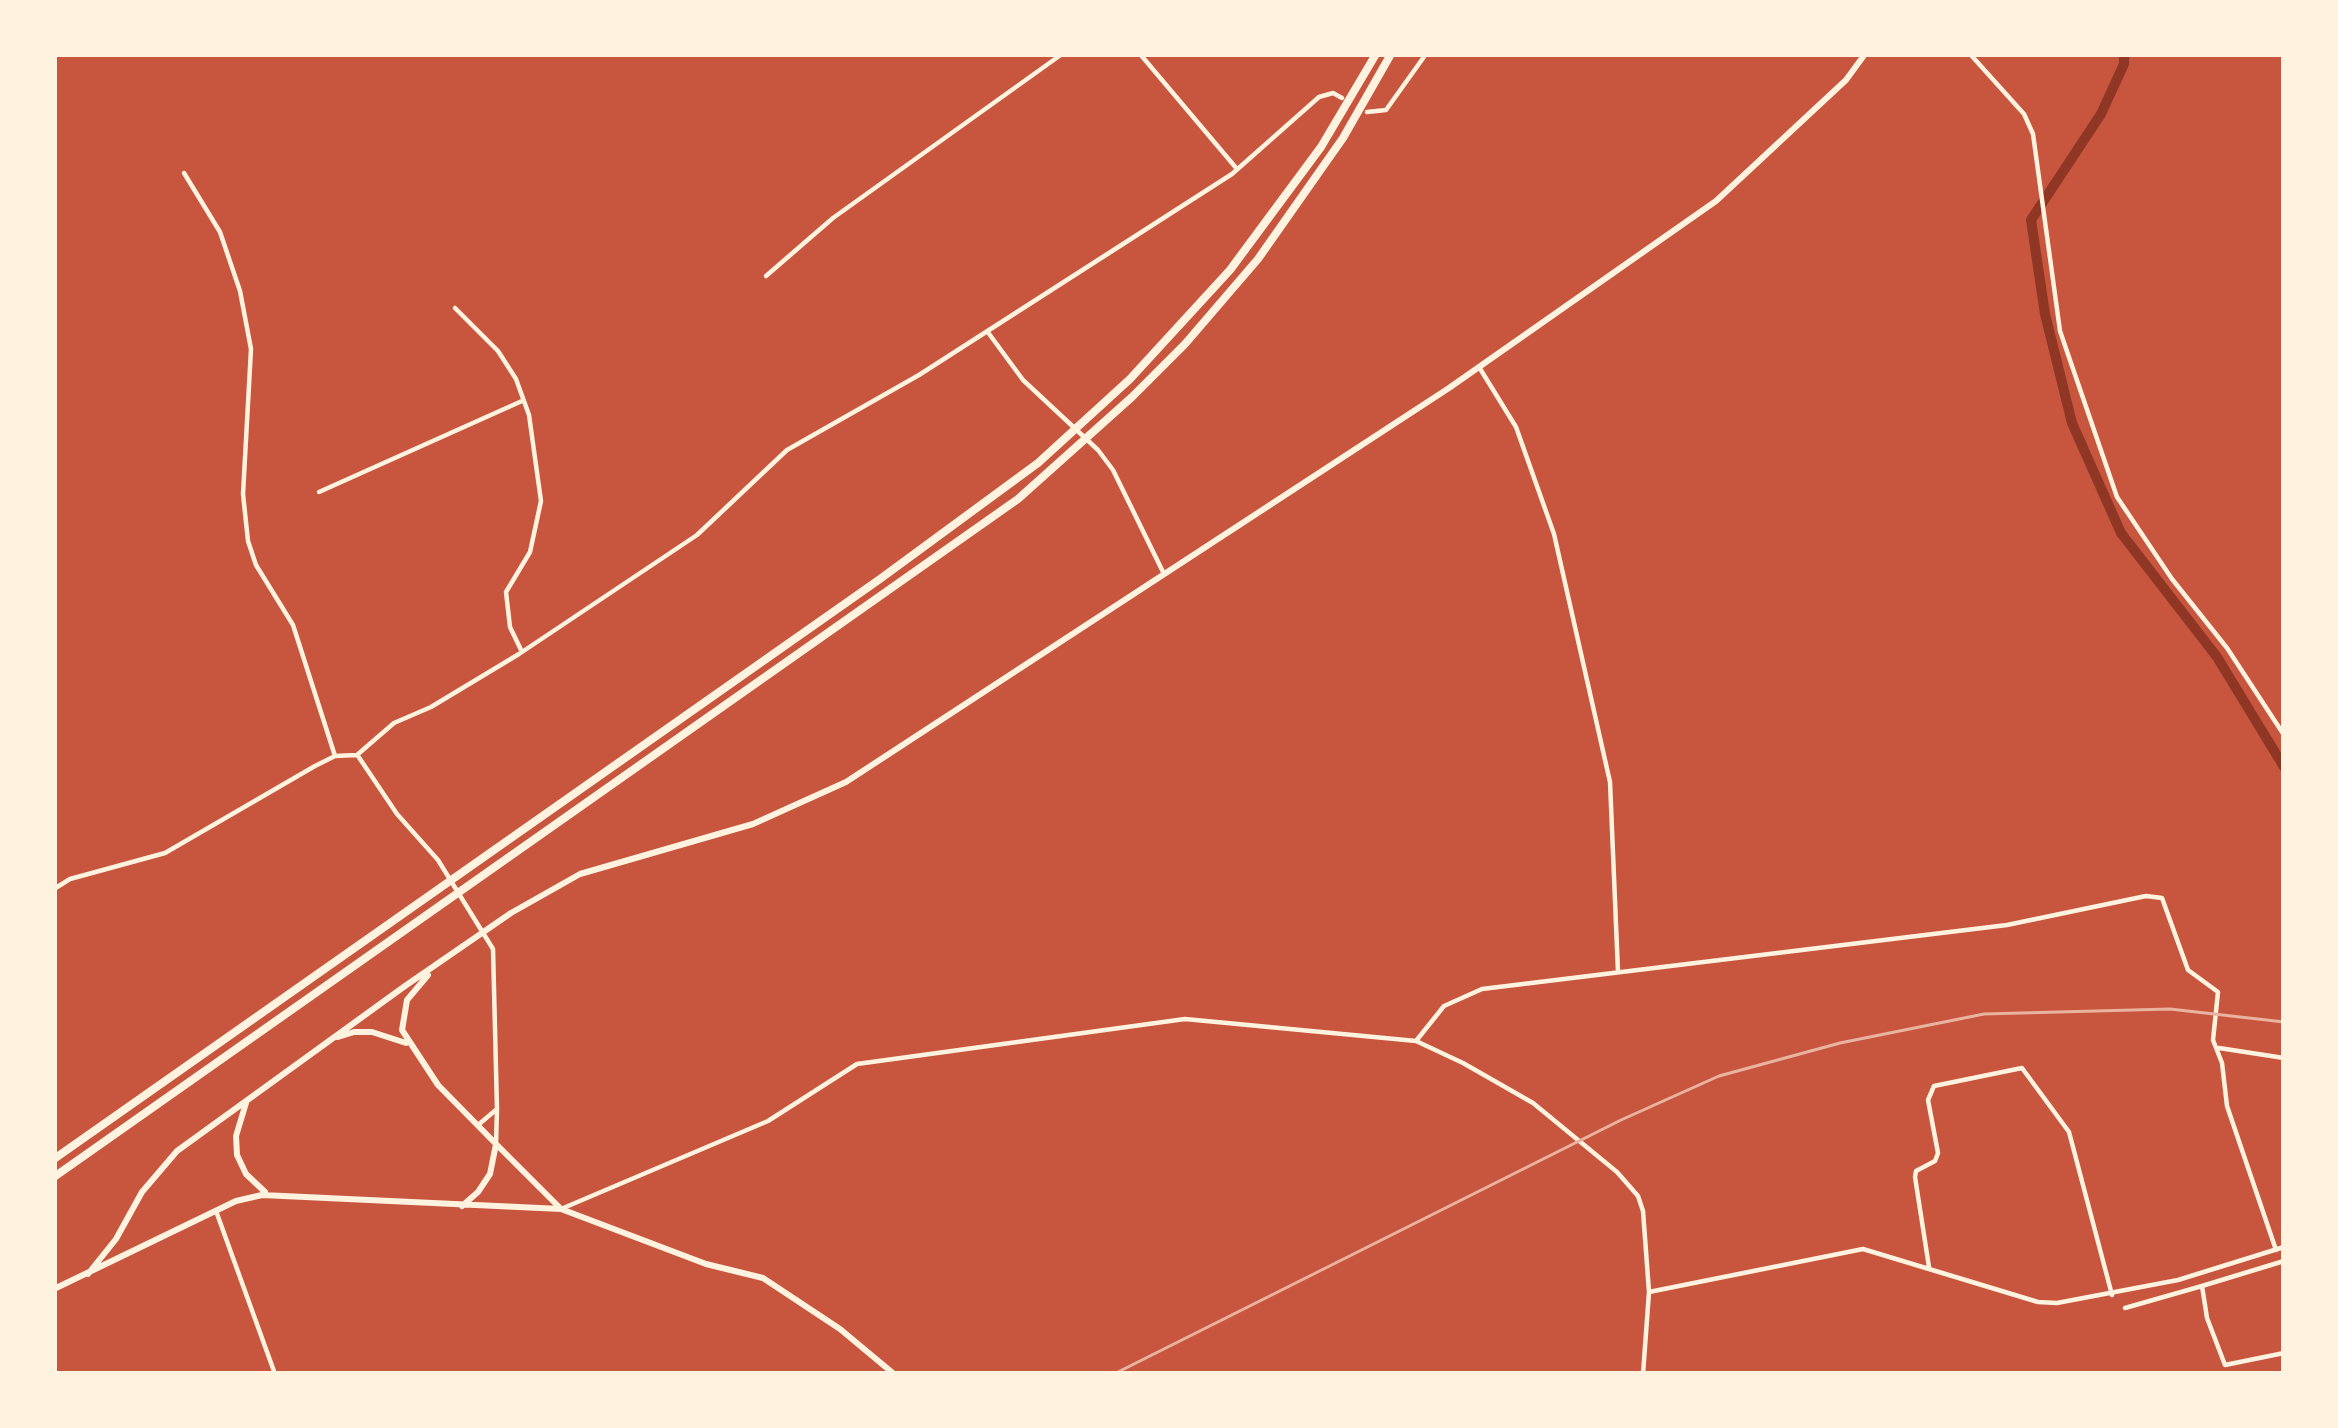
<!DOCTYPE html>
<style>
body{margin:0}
#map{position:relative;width:2338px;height:1428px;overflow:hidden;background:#c8553d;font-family:"DM Sans",sans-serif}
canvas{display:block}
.frame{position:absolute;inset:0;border:57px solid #fff3e0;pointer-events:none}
</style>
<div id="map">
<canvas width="2338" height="1428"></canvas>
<div class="frame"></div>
</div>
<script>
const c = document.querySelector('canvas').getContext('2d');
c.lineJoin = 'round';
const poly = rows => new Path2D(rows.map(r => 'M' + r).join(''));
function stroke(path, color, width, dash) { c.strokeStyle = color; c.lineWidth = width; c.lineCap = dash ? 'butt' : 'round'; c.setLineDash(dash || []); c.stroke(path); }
const canal = poly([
 [2124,54,2124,64,2101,114,2031,220,2045,314,2072,423,2121,533,2217,657,2284,767]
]);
const minor = poly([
 [1140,54,1237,169],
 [1970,54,2024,114,2033,134,2060,331,2117,497,2172,579,2227,648,2284,735],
 [1367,112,1386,110,1426,54],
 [184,173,220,232,240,291,251,349,243,494,248,541,256,565,293,625,335,756],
 [766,276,833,218,1062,54],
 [455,308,498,351,516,379,529,415,541,501,530,552,506,592,510,627,522,652],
 [987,331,1023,380,1098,450,1113,470,1164,574],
 [1479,367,1516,427,1554,534,1610,782,1618,972],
 [319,492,522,401],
 [358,756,397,814,438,860,493,949,497,1109],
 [54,889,70,879,165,853,315,766,335,756,357,755,394,723,431,707,519,654,697,535,787,450,919,375,1232,174,1319,97,1333,93,1342,98],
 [2219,1048,2284,1058],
 [478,1125,497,1109,496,1144],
 [561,1209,768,1121,857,1064,1185,1019,1416,1041],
 [216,1211,275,1374],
 [2284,1261,2202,1286,2207,1318,2225,1365,2284,1353],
 [1929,1267,1915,1177,1916,1171,1935,1161,1938,1153,1928,1100,1934,1086,2022,1068,2069,1132,2112,1295],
 [1649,1292,1863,1249,2038,1302,2057,1303,2178,1280,2284,1247],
 [2125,1308,2202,1286],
 [1643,1374,1649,1292,1643,1211,1638,1196,1617,1172,1533,1103,1463,1063,1416,1041,1444,1006,1482,989,2007,925,2146,896,2162,898,2188,970,2218,992,2213,1040,2222,1063,2227,1106,2276,1250]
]);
const tertiary = poly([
 [428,975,407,1000,402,1030,438,1085,496,1144,490,1174,478,1192,462,1206],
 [338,1037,354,1032,372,1032,406,1043],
 [246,1103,236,1136,237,1155,246,1174,265,1192],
 [496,1144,561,1209,706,1264,763,1278,840,1329,894,1374],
 [88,1274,116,1239,142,1192,177,1151,405,986,511,913,580,874,753,824,846,782,1449,388,1716,201,1846,80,1865,54],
 [54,1289,236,1201,262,1195,561,1209]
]);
const motorway = poly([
 [54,1159,880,579,1038,463,1130,379,1230,270,1321,147,1376,54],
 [54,1177,1018,499,1132,397,1185,344,1258,259,1343,138,1391,54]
]);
const rail = poly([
 [1114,1374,1621,1120,1719,1076,1840,1043,1984,1014,2170,1009,2284,1022]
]);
stroke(canal, '#8f3625', 10);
stroke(minor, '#fff3e0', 4.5);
stroke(tertiary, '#fff3e0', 6);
stroke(motorway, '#fff3e0', 8);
stroke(rail, '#e9b49f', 3);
</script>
